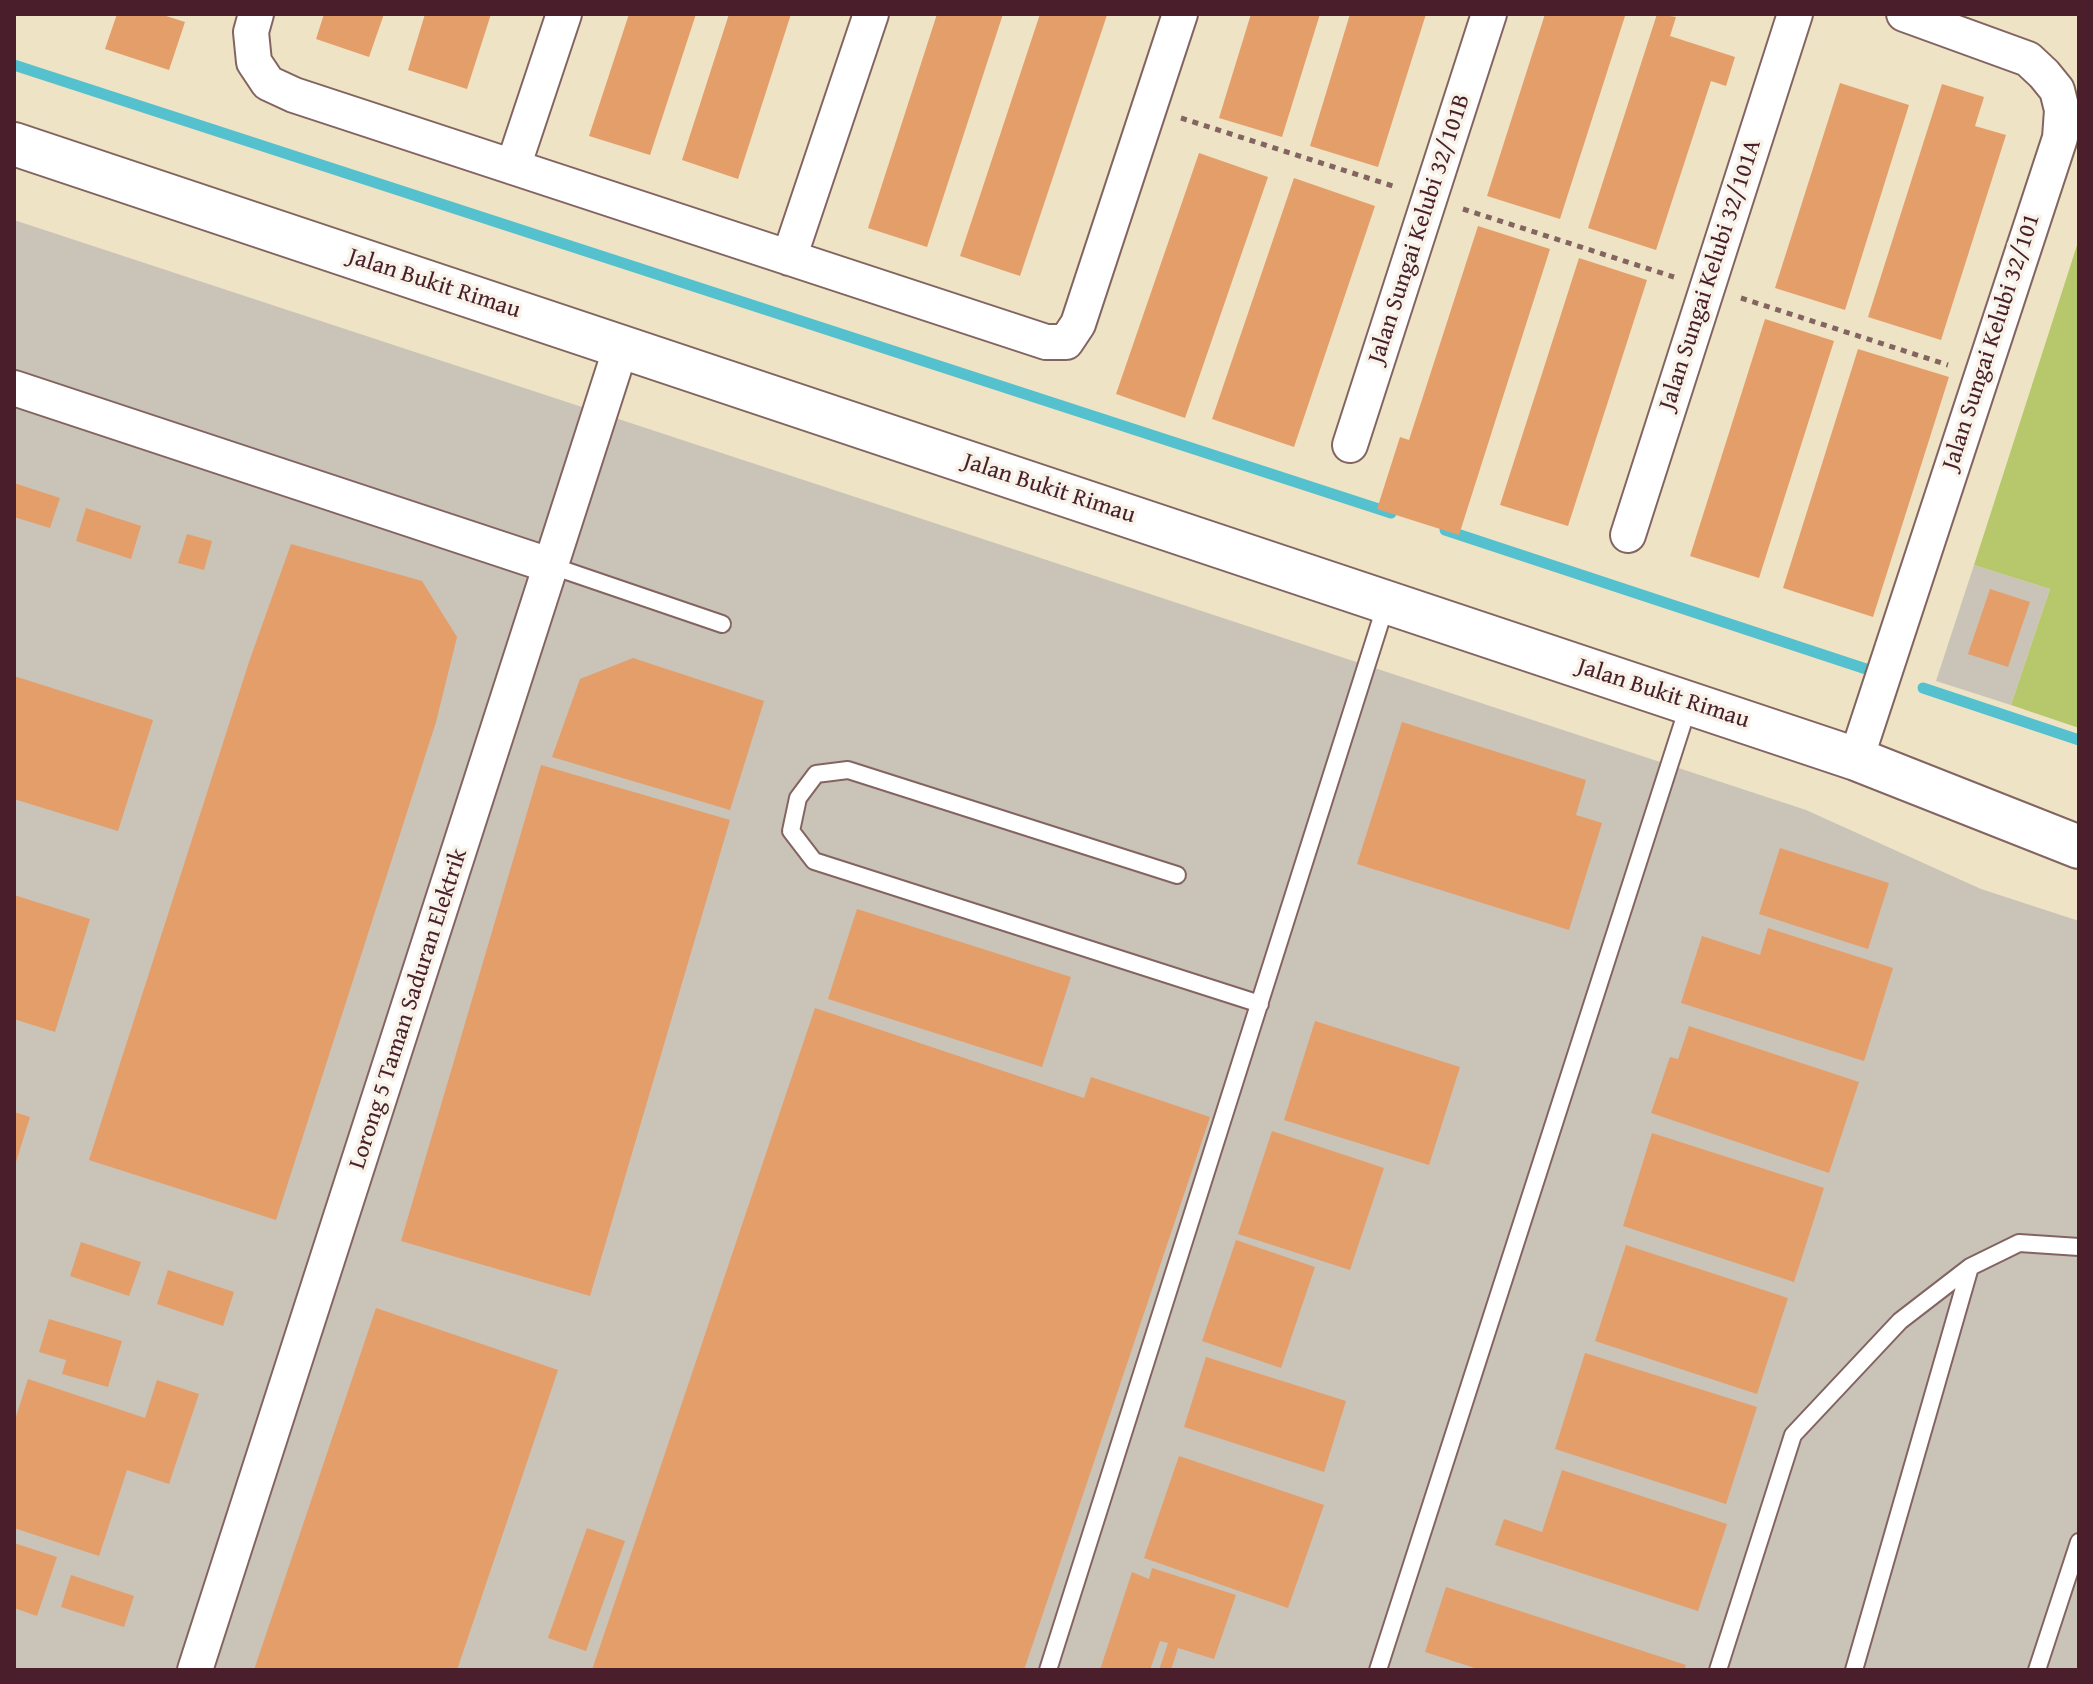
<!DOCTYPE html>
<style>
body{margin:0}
#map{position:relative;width:2093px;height:1684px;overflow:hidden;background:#eee3c5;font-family:"Gentium Book Plus",serif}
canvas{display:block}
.frame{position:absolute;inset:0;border:16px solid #4a1f2b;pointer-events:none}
</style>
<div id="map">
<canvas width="2093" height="1684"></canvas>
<div class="frame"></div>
</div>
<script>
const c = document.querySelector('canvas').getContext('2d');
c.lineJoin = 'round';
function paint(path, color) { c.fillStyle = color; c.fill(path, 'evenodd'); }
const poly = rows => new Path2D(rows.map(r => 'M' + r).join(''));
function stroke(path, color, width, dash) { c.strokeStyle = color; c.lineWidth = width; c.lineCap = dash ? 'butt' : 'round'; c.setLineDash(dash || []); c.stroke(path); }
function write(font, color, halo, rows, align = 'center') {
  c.font = font + ' "Gentium Book Plus",serif'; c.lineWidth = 7; c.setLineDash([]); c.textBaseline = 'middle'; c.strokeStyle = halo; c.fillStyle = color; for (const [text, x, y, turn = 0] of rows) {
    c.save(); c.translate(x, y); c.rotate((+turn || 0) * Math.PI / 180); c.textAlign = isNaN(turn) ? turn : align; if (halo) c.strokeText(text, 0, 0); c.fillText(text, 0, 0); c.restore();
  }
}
const industrial = poly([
 [14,220,1806,810,1981,889,2079,921,2079,1670,14,1670],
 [1974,565,2050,589,2011,705,1936,681]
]);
const green = poly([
 [2079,239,2079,728,2011,705,2050,589,1974,565]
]);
const stream = poly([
 [14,65,1391,513],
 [1445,530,1866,669],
 [1923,688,2079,740]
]);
const building = poly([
 [117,14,160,14,185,22,169,70,105,49],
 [324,14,384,14,369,57,316,39],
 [425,14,491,14,467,89,408,70],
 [629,14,696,14,650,155,589,136],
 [729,14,791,14,738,179,682,160],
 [937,14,1003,14,927,247,868,228],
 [1040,14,1107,15,1020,276,960,256],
 [1251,14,1320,14,1282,137,1219,118],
 [1350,14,1426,14,1378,167,1310,146],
 [1545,14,1625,16,1560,219,1487,196],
 [1657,14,1676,17,1670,36,1735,57,1726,86,1711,81,1656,250,1588,228],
 [1840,83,1909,105,1845,310,1775,288],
 [1942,84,1984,97,1975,126,2006,135,1941,340,1868,317],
 [1199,153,1268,177,1185,418,1116,394],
 [1294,178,1375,206,1294,447,1212,419],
 [1478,226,1550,249,1459,535,1377,509,1400,437,1409,440],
 [1579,258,1647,280,1568,526,1500,505],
 [1765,319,1834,341,1759,578,1690,556],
 [1858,349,1949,377,1873,617,1783,588],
 [14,483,60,498,50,528,14,517],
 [86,508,141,526,131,559,76,541],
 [187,534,212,541,204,570,178,563],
 [291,544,422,581,457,637,436,722,276,1220,89,1160,249,662],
 [1990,589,2030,602,2008,667,1968,654],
 [633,658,764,701,730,810,552,757,580,679],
 [14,676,153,720,118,831,14,799],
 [1402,722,1586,780,1576,815,1602,823,1569,930,1357,864],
 [541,765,730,820,590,1296,401,1241],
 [1780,848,1889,883,1868,949,1759,914],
 [14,895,90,919,55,1032,14,1019],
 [857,909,1071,977,1042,1067,828,999],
 [1768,928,1893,968,1864,1061,1681,1003,1702,936,1760,955],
 [815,1008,1084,1098,1091,1077,1210,1117,1024,1670,592,1670],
 [1315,1021,1460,1067,1429,1165,1284,1120],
 [1689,1026,1859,1082,1829,1173,1651,1113,1670,1057,1678,1059],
 [14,1112,30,1117,15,1165,14,1165],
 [1272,1131,1384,1168,1350,1270,1238,1234],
 [1652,1133,1824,1188,1794,1282,1623,1226],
 [1236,1240,1315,1267,1281,1368,1202,1341],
 [81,1242,141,1262,129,1296,70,1276],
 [1626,1245,1788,1298,1757,1394,1595,1341],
 [168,1270,234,1292,223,1326,157,1304],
 [376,1308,558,1370,457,1670,254,1670],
 [49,1319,122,1341,108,1387,62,1374,66,1360,39,1352],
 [1585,1353,1757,1407,1726,1504,1555,1449],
 [1206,1357,1346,1401,1324,1472,1184,1427],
 [28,1379,145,1418,157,1380,199,1394,169,1484,127,1470,99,1556,14,1528,14,1423],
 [1179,1456,1324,1505,1288,1608,1144,1558],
 [1562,1470,1727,1524,1698,1611,1495,1545,1504,1519,1542,1532],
 [587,1528,625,1541,586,1651,548,1638],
 [14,1543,57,1557,37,1616,14,1608],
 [1152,1568,1236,1595,1214,1659,1178,1648,1171,1670,1159,1670,1168,1643,1160,1641,1150,1670,1100,1670,1132,1572,1149,1579],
 [71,1575,134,1596,124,1627,61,1607],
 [1446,1587,1686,1665,1684,1670,1481,1670,1425,1652]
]);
const path = poly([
 [1181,118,1396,187],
 [1463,209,1674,277],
 [1741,298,1948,365]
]);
const service = poly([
 [552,566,722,624],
 [1177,875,848,770,816,774,798,798,791,831,814,861,1260,1004],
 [1048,1670,1386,604],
 [1378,1670,1689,704],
 [1718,1670,1793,1435,1900,1321,1970,1267,2019,1243,2079,1247],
 [1854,1670,1970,1267],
 [2037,1670,2079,1542]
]);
const minor = poly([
 [256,14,251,32,254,62,268,83,294,95,1046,342,1066,342,1078,324,1180,14],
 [513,167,564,14],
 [789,258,871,14],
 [14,388,552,566],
 [1350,445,1489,14],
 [1628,535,1795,14],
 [1856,759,2060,138,2062,110,2057,90,2044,74,2028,59,1904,14],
 [195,1670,621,347]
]);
const tertiary = poly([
 [14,144,1856,759,2079,847]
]);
const streetNames = [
 ["Jalan Sungai Kelubi 32/101B",1420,229,-72],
 ["Jalan Sungai Kelubi 32/101A",1711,275,-72],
 ["Jalan Bukit Rimau",434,284,18],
 ["Jalan Sungai Kelubi 32/101",1992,342,-72],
 ["Jalan Bukit Rimau",1049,489,18],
 ["Jalan Bukit Rimau",1663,694,18],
 ["Lorong 5 Taman Saduran Elektrik",409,1009,-72]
];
paint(industrial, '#cac3b8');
paint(green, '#b6c86b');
stroke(stream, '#55c1ce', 11);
paint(building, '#e49e6a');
stroke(service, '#836461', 20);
stroke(minor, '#836461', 38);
stroke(tertiary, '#836461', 46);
stroke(path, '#836461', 5, [6, 6]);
stroke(service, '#fff', 16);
stroke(minor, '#fff', 34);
stroke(tertiary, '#fff', 42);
write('24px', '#4a1f2b', '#f7f3e8', streetNames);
</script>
